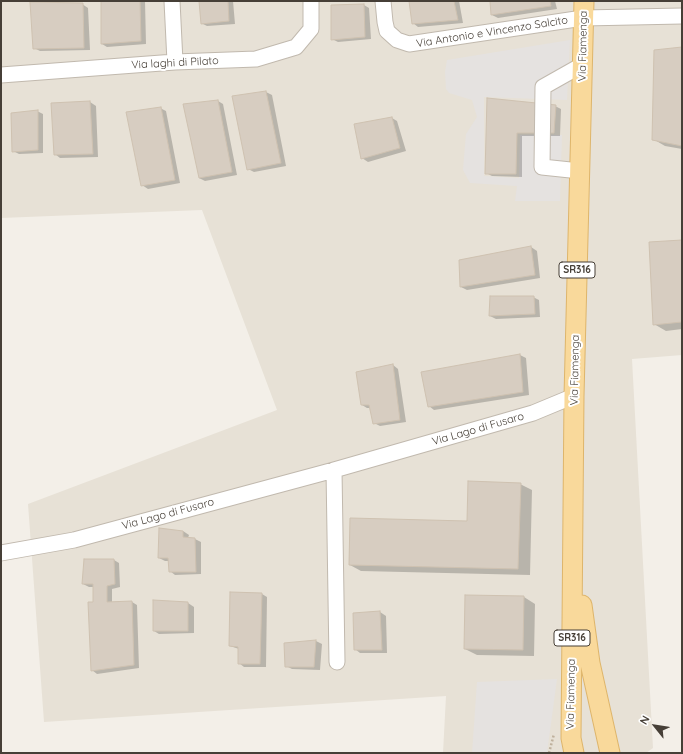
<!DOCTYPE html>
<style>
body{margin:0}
#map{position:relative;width:683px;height:754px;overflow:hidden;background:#f3efe8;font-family:Quicksand,sans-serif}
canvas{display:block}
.frame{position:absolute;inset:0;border:2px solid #463f37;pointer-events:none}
.north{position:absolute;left:635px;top:706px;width:40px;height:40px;-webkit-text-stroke:3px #fff;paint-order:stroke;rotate:300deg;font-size:11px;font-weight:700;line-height:16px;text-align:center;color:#463f37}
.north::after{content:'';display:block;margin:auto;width:14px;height:18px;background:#463f37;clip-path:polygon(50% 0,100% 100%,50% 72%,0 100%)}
</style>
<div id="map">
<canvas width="683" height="754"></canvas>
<div class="frame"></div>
<div class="north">N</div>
</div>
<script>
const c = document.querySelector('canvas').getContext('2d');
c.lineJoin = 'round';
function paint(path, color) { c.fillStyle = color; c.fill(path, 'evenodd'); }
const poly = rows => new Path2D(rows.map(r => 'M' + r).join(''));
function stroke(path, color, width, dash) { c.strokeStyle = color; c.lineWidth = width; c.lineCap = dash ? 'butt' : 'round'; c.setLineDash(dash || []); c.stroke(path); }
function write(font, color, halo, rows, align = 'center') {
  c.font = font + ' Quicksand,sans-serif'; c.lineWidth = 4; c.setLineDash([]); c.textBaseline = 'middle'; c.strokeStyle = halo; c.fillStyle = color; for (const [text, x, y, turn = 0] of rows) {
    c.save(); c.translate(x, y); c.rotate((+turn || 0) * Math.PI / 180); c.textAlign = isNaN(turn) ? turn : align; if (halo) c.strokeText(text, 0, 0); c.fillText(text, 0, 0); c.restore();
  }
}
const residential = poly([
 [1,1,682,1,682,355,632,359,653,748,646,753,443,753,446,696,44,722,28,504,277,410,202,210,1,218]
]);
const parking = poly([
 [570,40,567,100,484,97,484,176,519,178,520,135,562,135,560,201,515,201,517,186,470,183,463,170,466,134,477,117,472,100,449,93,446,89,445,72,447,60],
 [557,679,547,753,472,753,477,682]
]);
const shadow = poly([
 [102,1,145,1,146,44,107,47,102,44],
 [200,1,233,1,235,24,207,26,201,23],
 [410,1,459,1,463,23,418,27,413,23],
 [491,1,555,1,557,9,498,18,492,15],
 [82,4,88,8,90,50,40,51,34,48],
 [364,5,369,8,371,39,338,42,332,39],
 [682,48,682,149,665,146,653,139],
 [266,92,272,95,286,166,254,172,248,169,233,97],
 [488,99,555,106,561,109,560,136,522,136,522,177,492,176,486,173],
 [218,101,223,104,237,175,205,181,199,178],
 [90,102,96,106,98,157,60,158,55,154,52,104],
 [160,108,166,111,180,183,148,189,142,185],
 [37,111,43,114,43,153,19,154,13,151],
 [392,118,397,121,406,151,368,162,362,158],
 [682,241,682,329,666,331,654,324],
 [531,247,537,251,540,278,467,290,461,287,460,260],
 [533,297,539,300,540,317,496,319,490,316],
 [520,355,526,358,529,395,434,410,429,406,423,373],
 [393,365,398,369,406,422,380,426,374,423,371,408,367,408,362,405],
 [520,484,532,490,530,575,361,571,350,565,468,522],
 [183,531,189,535,188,538,195,539,201,542,201,574,175,575,170,571,169,561,165,561,159,558],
 [114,560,119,563,120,587,112,589,112,603,132,602,137,605,139,668,97,674,92,670,94,587,89,587,83,584],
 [262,594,267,597,266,667,244,667,239,663,239,649,230,646],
 [524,597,535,604,534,656,477,655,465,649],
 [154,601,188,603,194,607,194,633,159,634,154,631],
 [380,612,386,616,387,653,360,653,355,649],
 [316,641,322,644,320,670,292,669,286,666,285,644]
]);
const building = poly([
 [101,1,140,1,141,41,101,44,101,1],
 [199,1,228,1,229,21,201,24,199,1],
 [409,1,454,1,458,20,412,24,409,1],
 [490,1,550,1,551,6,491,15,490,1],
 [30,2,83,3,84,48,33,49,30,2],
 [364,4,365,37,331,40,331,5,364,4],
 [682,47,682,146,652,140,654,50,682,47],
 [266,91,281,163,247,170,232,96,266,91],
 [487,98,556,105,554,133,517,133,516,174,485,174,487,98],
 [218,100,232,172,199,178,183,104,218,100],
 [90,101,93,154,54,155,51,103,90,101],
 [161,107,175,180,141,186,126,112,161,107],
 [38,110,38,150,12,152,11,113,38,110],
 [392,117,400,148,361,159,354,124,392,117],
 [682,240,682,322,653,325,649,242,682,240],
 [531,246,535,275,460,287,459,260,531,246],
 [490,296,534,296,535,314,489,316,490,296],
 [520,354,523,392,428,407,421,372,520,354],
 [393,364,400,420,373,424,369,405,361,405,356,372,393,364],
 [468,481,521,483,518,569,349,565,350,518,467,521,468,481],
 [159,528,183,531,183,537,195,538,196,572,169,572,168,558,158,558,159,528],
 [84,559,114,559,115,584,107,586,107,602,132,601,134,665,91,671,88,602,93,602,93,584,82,584,84,559],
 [230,592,262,593,260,664,238,664,238,647,229,646,230,592],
 [465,595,524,596,523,650,464,649,465,595],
 [153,600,188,602,188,631,153,631,153,600],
 [380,611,382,650,354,650,353,613,380,611],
 [316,640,314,667,285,667,284,643,316,640]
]);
const path = poly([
 [549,753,554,734]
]);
const minor = poly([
 [172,1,175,62],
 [383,1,385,22,387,31,397,40,409,44,583,18,682,16],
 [1,75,175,62,256,59,296,47,311,29,311,1],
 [580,171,542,167,543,87,582,65],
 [334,470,337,662],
 [1,553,74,540,334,470,533,413,574,396]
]);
const major = poly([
 [582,605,590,663,610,753],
 [574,753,571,738,574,396,584,1]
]);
const shields = [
 [577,270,36],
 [572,638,36]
];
const shieldNames = [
 ["SR316",577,270],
 ["SR316",572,638]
];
const streetNames = [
 ["Via Antonio e Vincenzo Salcito",492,32,-9],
 ["Via Fiamenga",583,46,-89],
 ["Via laghi di Pilato",175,63,-3],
 ["Via Fiamenga",575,370,-89],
 ["Via Lago di Fusaro",478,429,-16],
 ["Via Lago di Fusaro",168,514,-15],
 ["Via Fiamenga",571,694,-89]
];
paint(residential, '#e7e1d6');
paint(parking, '#e5e2e0');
paint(shadow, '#0003');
paint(building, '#d7cdc1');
stroke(building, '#cfc2b1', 1);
stroke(minor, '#c1b9ae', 17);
stroke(major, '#deb56b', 21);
stroke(path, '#bfb19d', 2.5, [2, 2]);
stroke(minor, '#fff', 15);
stroke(major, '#f9d99b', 19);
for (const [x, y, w] of shields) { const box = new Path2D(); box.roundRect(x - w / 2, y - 8, w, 16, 3); c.fillStyle = '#fff'; c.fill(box); stroke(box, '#463f37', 1); }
write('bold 10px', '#463f37', null, shieldNames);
write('11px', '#463f37', '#fff', streetNames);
</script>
